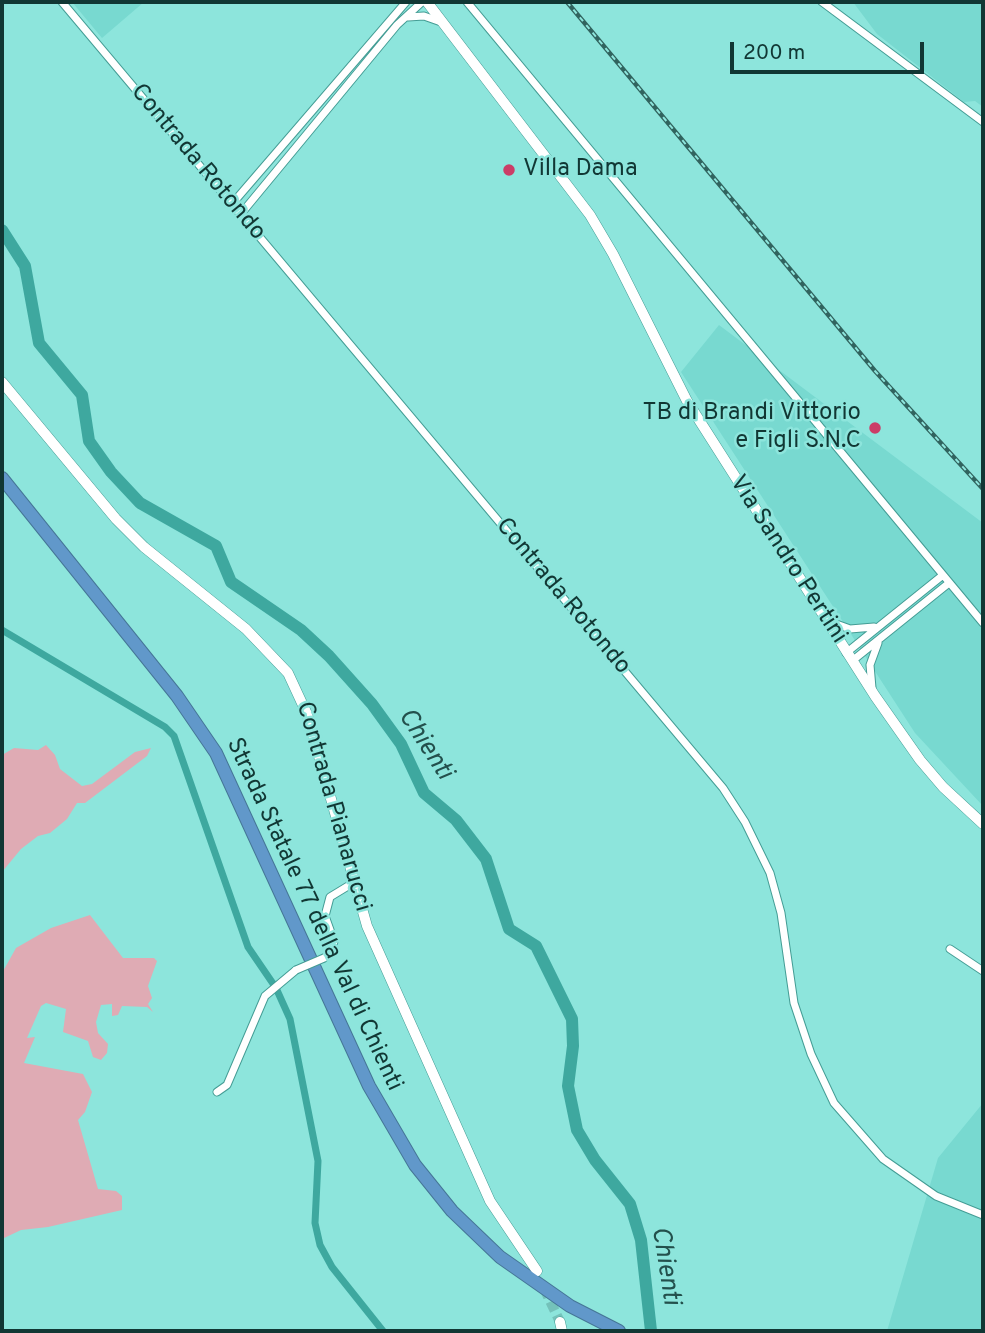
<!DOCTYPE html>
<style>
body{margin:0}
#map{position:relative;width:985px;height:1333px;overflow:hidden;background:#8de5dc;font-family:Overpass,sans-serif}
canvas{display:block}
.frame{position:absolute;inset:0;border:4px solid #113734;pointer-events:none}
.scale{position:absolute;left:730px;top:42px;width:194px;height:32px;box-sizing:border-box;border:4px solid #113734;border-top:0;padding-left:9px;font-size:21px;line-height:24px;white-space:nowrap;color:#113734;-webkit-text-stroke:5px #8de5dc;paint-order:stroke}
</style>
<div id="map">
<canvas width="985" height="1333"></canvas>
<div class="frame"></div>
<div class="scale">200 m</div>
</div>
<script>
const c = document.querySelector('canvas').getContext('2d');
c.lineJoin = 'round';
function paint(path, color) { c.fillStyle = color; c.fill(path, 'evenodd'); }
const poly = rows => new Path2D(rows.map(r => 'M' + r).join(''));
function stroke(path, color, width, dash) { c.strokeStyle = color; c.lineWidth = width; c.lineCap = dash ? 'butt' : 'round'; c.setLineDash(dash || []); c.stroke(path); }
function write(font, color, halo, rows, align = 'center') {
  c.font = font + ' Overpass,sans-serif'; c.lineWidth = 5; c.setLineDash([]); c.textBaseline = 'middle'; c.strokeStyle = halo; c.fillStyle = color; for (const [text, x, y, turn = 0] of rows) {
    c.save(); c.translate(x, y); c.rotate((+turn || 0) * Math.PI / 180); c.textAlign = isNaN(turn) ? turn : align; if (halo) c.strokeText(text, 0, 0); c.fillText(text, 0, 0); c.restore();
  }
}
const built = poly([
 [72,2,144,2,102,38],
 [853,2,983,2,983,107,975,101,964,102,877,34],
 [719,325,983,523,983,806,915,733,681,372],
 [983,1103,983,1331,887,1331,938,1158]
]);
const green = poly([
 [46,745,55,755,60,769,82,786,92,784,135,752,151,748,147,756,85,803,77,803,67,819,50,833,38,836,21,849,2,872,2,755,14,748,38,750],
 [90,915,123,958,154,958,157,961,148,986,152,998,148,1004,153,1012,147,1007,122,1006,118,1015,112,1016,112,1004,101,1005,96,1022,98,1033,108,1044,107,1053,101,1060,93,1057,88,1041,63,1032,66,1009,46,1003,41,1006,27,1038,35,1037,24,1063,83,1074,92,1092,85,1112,78,1120,98,1189,116,1191,122,1196,122,1210,48,1227,21,1230,2,1239,2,973,16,948,51,928]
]);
const canal = poly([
 [2,630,165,727,174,736,248,947,276,988,290,1019,318,1161,315,1223,320,1245,332,1267,383,1331]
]);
const river = poly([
 [2,230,25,266,39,343,82,395,89,441,111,472,140,503,216,546,231,582,301,630,329,656,372,704,401,744,424,793,456,820,486,859,509,929,536,946,572,1019,573,1046,568,1086,577,1130,595,1160,630,1204,641,1240,651,1331]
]);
const secondaryTunnel = poly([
 [544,1288,560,1322]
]);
const street = poly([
 [62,2,723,788,745,822,770,873,781,913,794,1003,811,1054,834,1103,883,1159,936,1196,983,1215],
 [467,2,983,623],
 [822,2,983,122],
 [408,17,424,16,441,22],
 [232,204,406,2],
 [240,215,397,25,422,2],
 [828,621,850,629,874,627],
 [846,653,943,575],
 [852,661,949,583],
 [872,688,870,665,878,643],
 [950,949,983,971],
 [324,958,332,952,334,941,325,916,330,897,353,883],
 [217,1092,227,1085,265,996,296,970]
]);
const secondary = poly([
 [427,2,590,215,613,254,687,401,875,696,920,760,943,787,983,824],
 [2,382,116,519,144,547,246,629,288,673,307,714,367,926,490,1201,537,1271],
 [560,1322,562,1331]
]);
const highway = poly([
 [2,478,177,696,216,753,369,1086,415,1165,452,1211,500,1257,570,1306,619,1331]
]);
const rail = poly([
 [567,2,875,371,983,489]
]);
const streetBridge = poly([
 [296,970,324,958]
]);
const markers = [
 [509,170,7,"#cb3d67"],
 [875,428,7,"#cb3d67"]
];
const streetNames = [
 ["Contrada Rotondo",197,163,50],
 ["Via Sandro Pertini",787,560,57],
 ["Contrada Rotondo",562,597,50],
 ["Contrada Pianarucci",332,807,74],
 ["Strada Statale 77 della Val di Chienti",313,915,65]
];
const poiNames = [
 ["Villa Dama",523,170],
 ["TB di Brandi Vittorio",861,414,"right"],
 ["e Figli S.N.C",861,442,"right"]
];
const waterNames = [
 ["Chienti",424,745,57],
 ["Chienti",664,1266,81]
];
paint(built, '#78d9d0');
paint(green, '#dfabb4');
stroke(canal, '#3ea89f', 7);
stroke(river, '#3ea89f', 12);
stroke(secondaryTunnel, '#74c2ba', 10, [10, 5]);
stroke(street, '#449d95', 9);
stroke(secondary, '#449d95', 11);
stroke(highway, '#457696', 14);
stroke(street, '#fff', 7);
stroke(secondary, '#fff', 10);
stroke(highway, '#6198ca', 12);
stroke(rail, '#31645f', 4.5);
stroke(rail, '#8de5dc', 2, [5]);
stroke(streetBridge, '#449d95', 9, []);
stroke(streetBridge, '#fff', 7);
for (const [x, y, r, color] of markers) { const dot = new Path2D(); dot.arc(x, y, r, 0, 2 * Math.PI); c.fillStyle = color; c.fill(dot); stroke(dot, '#8de5dc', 2.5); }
write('24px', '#113734', '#8de5dc', streetNames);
write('24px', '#113734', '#8de5dc', poiNames, 'left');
write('italic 26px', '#23504c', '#8de5dc', waterNames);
</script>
